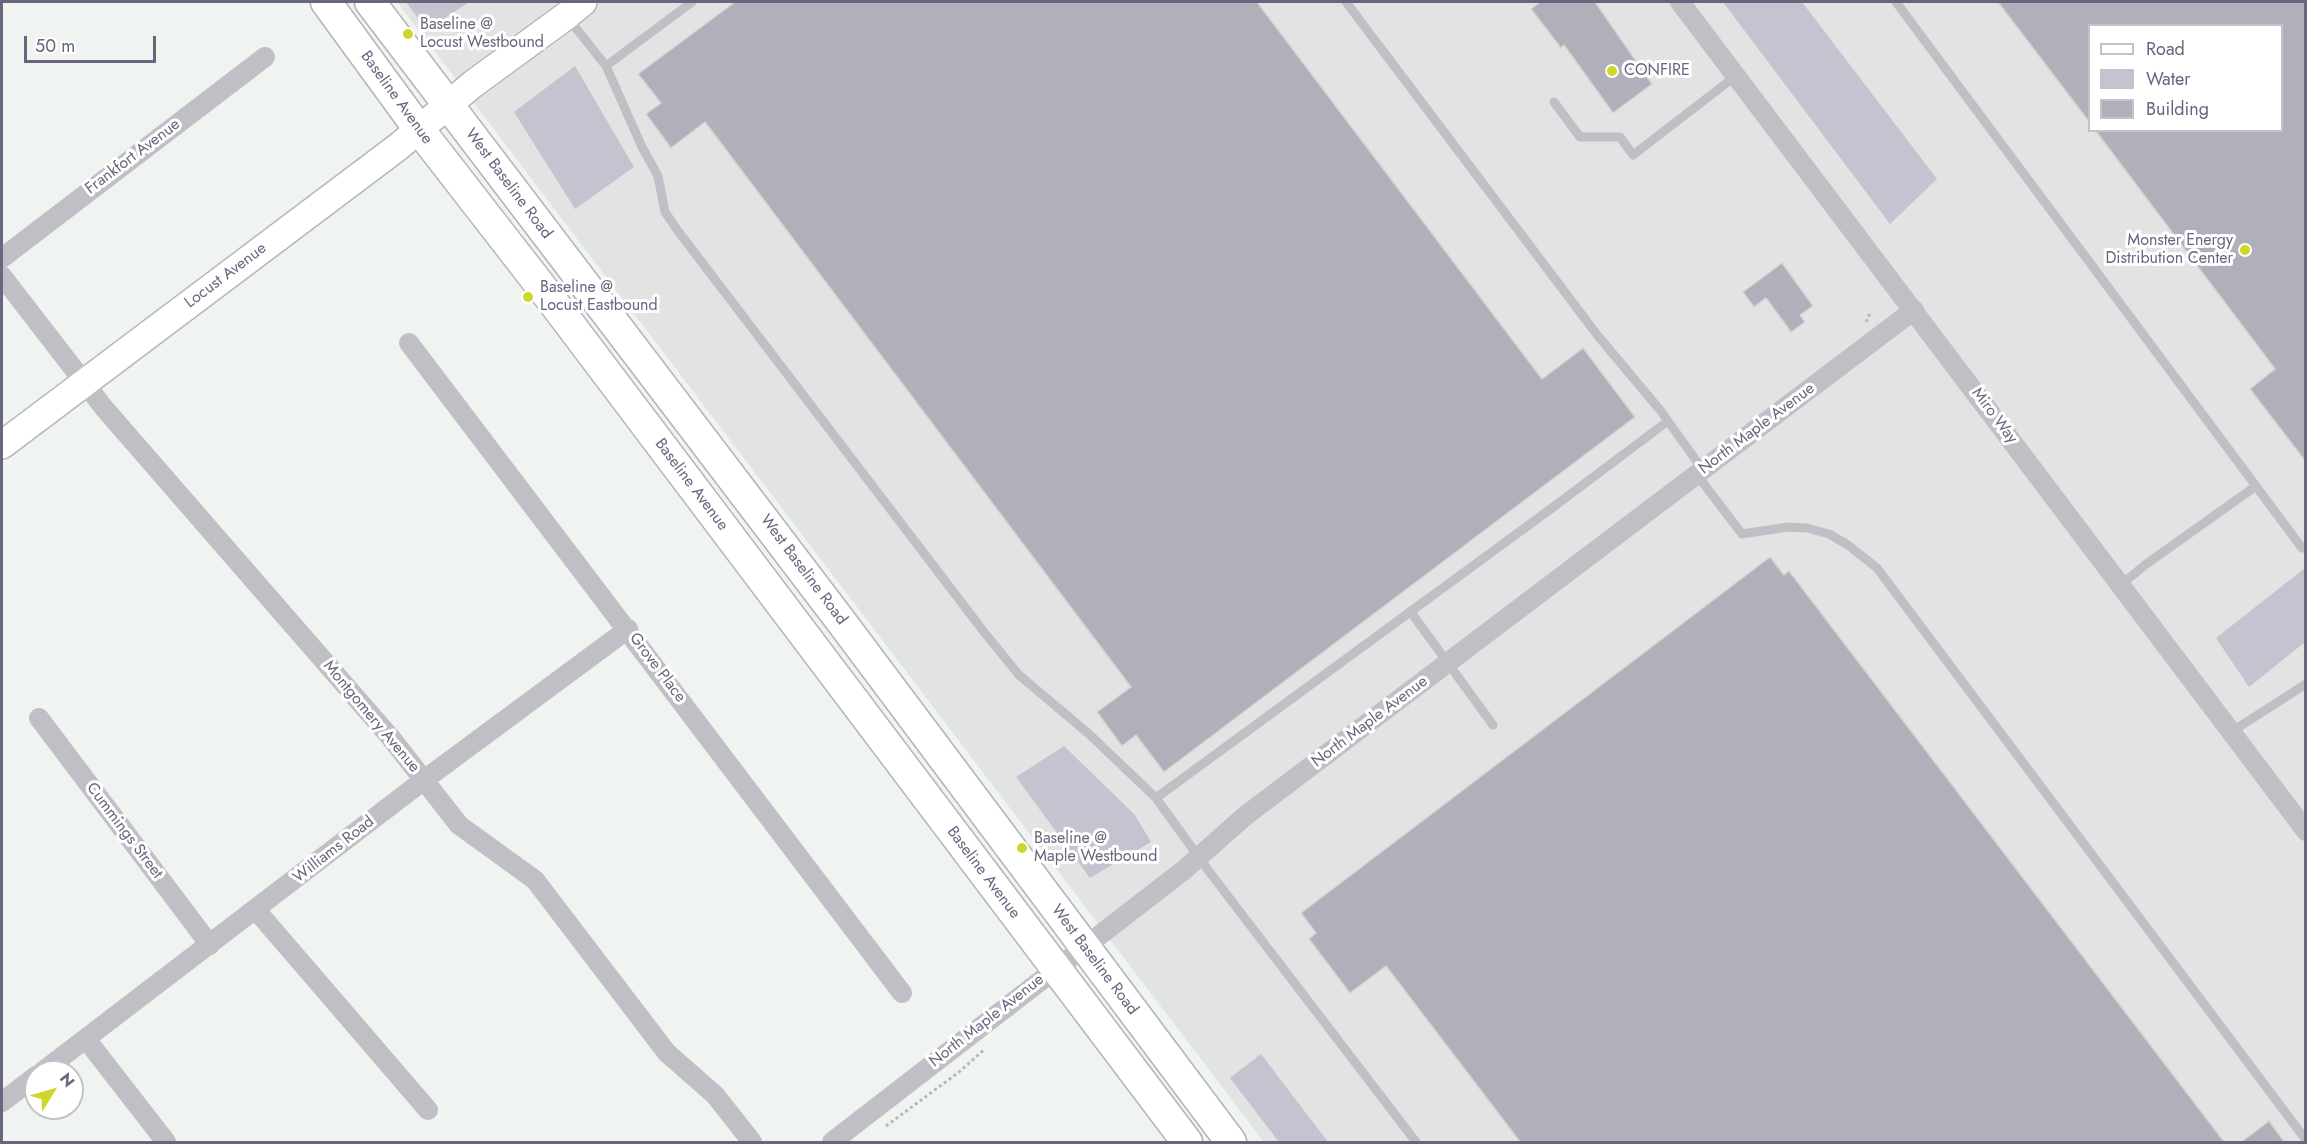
<!DOCTYPE html>
<style>
body{margin:0}
#map{position:relative;width:2307px;height:1144px;overflow:hidden;background:#f0f4f0;font-family:Jost,sans-serif}
canvas{display:block}
.frame{position:absolute;inset:0;border:3px solid #6b647f;pointer-events:none}
.legend{position:absolute;left:2088px;top:24px;width:195px;height:108px;box-sizing:border-box;background:#fff;border:2px solid #c4c1cc;margin:0;padding:8px 10px;list-style:none;font-size:18px;color:#6b647f}
.legend li{display:flex;align-items:center;gap:12px;height:30px}
.legend b{width:30px;border:2px solid #c4c1cc}
.north{position:absolute;left:24px;top:1060px;width:60px;height:60px;box-sizing:border-box;background:#fff;border:2px solid #c4c1cc;border-radius:50%;rotate:53deg;font-size:16px;font-weight:700;line-height:24px;text-align:center;color:#6b647f}
.north::after{content:'';display:block;margin:auto;width:21px;height:27px;background:#d0d72c;clip-path:polygon(50% 0,100% 100%,50% 72%,0 100%)}
.scale{position:absolute;left:24px;top:36px;width:132px;height:27px;box-sizing:border-box;border:3px solid #6b647f;border-top:0;padding-left:8px;font-size:18px;line-height:21px;white-space:nowrap;color:#6b647f;-webkit-text-stroke:4px #fff;paint-order:stroke}
</style>
<div id="map">
<canvas width="2307" height="1144"></canvas>
<div class="frame"></div>
<ul class="legend">
<li><b style="height:8px;background:#fff"></b>Road</li>
<li><b style="height:16px;background:#c4c3cf"></b>Water</li>
<li><b style="height:16px;background:#b1afb9"></b>Building</li>
</ul>
<div class="north">N</div>
<div class="scale">50 m</div>
</div>
<script>
const c = document.querySelector('canvas').getContext('2d');
c.lineJoin = 'round';
function paint(path, color) { c.fillStyle = color; c.fill(path, 'evenodd'); }
const poly = rows => new Path2D(rows.map(r => 'M' + r).join(''));
function stroke(path, color, width, dash) { c.strokeStyle = color; c.lineWidth = width; c.lineCap = dash ? 'butt' : 'round'; c.setLineDash(dash || []); c.stroke(path); }
function write(font, color, halo, rows, align = 'center') {
  c.font = font + ' Jost,sans-serif'; c.lineWidth = 6; c.setLineDash([]); c.textBaseline = 'middle'; c.strokeStyle = halo; c.fillStyle = color; for (const [text, x, y, turn = 0] of rows) {
    c.save(); c.translate(x, y); c.rotate((+turn || 0) * Math.PI / 180); c.textAlign = isNaN(turn) ? turn : align; if (halo) c.strokeText(text, 0, 0); c.fillText(text, 0, 0); c.restore();
  }
}
const built = poly([
 [397,2,2305,2,2305,1142,1264,1142],
 [2090,26,2282,26,2282,130,2090,130]
]);
const water = poly([
 [406,2,405,2,469,2,427,30],
 [1723,2,1802,2,1937,179,1890,224],
 [575,66,634,167,575,209,514,112],
 [2305,568,2305,642,2249,687,2216,638],
 [1064,746,1135,815,1151,842,1090,878,1016,777],
 [1261,1054,1328,1142,1279,1142,1230,1078]
]);
const building = poly([
 [735,2,1257,2,1542,379,1583,348,1635,417,1164,772,1136,735,1122,746,1097,712,1131,687,705,122,671,148,646,114,661,103,638,74,735,2],
 [1540,2,1595,2,1652,84,1613,113,1564,45,1561,48,1531,9,1540,2],
 [1998,2,2306,2,2306,462,2250,389,2275,369,2095,130,2282,130,2282,26,2090,26,2090,123,1998,2],
 [1782,263,1813,306,1800,315,1805,322,1791,332,1766,298,1754,307,1743,292,1782,263],
 [1770,557,1784,575,1789,571,2225,1143,1521,1143,1386,966,1350,993,1309,939,1316,933,1301,913,1770,557],
 [2269,1121,2285,1143,2240,1143,2269,1121]
]);
const path = poly([
 [1866,322,1871,311],
 [886,1126,959,1072,985,1049]
]);
const lane = poly([
 [1346,2,1598,336,1660,410,1703,470],
 [1896,2,2302,548,2306,546],
 [568,18,606,66,692,2],
 [606,66,642,147,658,176,665,212,678,231,984,632,1019,675,1089,734,1156,798,1211,874,1416,1142],
 [1554,102,1580,137,1620,137,1633,155,1737,75],
 [1697,475,1742,534,1788,527,1807,528,1829,534,1848,545,1877,568,2306,1140],
 [2121,585,2145,565,2256,486],
 [1410,611,1493,725],
 [2231,732,2306,684],
 [1156,798,1552,508,1668,421]
]);
const street = poly([
 [1680,2,2306,831],
 [2,258,265,57],
 [2,276,104,408,391,738,459,825,535,880,667,1053,715,1095,752,1142],
 [409,343,902,993],
 [39,718,210,945],
 [256,910,428,1110],
 [86,1039,166,1142],
 [42,1072,424,780,628,629],
 [2,1102,36,1076],
 [832,1142,1184,870,1245,816,1914,310]
]);
const secondary = poly([
 [2,445,398,147,473,84,566,16,583,2]
]);
const primary = poly([
 [326,2,418,128,550,298,1187,1142],
 [370,2,840,620,1231,1142]
]);
const markers = [
 [408,34,6,"#d0d72c"],
 [1612,71,6,"#d0d72c"],
 [2245,250,6,"#d0d72c"],
 [528,297,6,"#d0d72c"],
 [1022,848,6,"#d0d72c"]
];
const poiNames = [
 ["Baseline @",420,25],
 ["Locust Westbound",420,43],
 ["CONFIRE",1624,71],
 ["Monster Energy",2233,241,"right"],
 ["Distribution Center",2233,259,"right"],
 ["Baseline @",540,288],
 ["Locust Eastbound",540,306],
 ["Baseline @",1034,839],
 ["Maple Westbound",1034,857]
];
const streetNames = [
 ["Baseline Avenue",396,98,54],
 ["Frankfort Avenue",133,157,-37],
 ["West Baseline Road",508,184,53],
 ["Locust Avenue",226,276,-37],
 ["Miro Way",1994,416,53],
 ["North Maple Avenue",1757,429,-37],
 ["Baseline Avenue",691,485,53],
 ["West Baseline Road",803,570,53],
 ["Grove Place",657,668,53],
 ["Montgomery Avenue",371,717,50],
 ["North Maple Avenue",1370,722,-37],
 ["Cummings Street",124,831,53],
 ["Williams Road",334,850,-38],
 ["Baseline Avenue",983,873,53],
 ["West Baseline Road",1094,960,53],
 ["North Maple Avenue",987,1021,-38]
];
paint(built, '#e2e4e3');
paint(water, '#c4c3cf');
paint(building, '#b1afb9');
stroke(building, '#d3d5d3', 1.5);
stroke(secondary, '#b6b4bc', 30);
stroke(primary, '#b4b2b9', 33);
stroke(path, '#b8b7bc', 3, [3, 3]);
stroke(lane, '#c1bfc6', 9);
stroke(street, '#c1bfc6', 20);
stroke(secondary, '#fff', 27);
stroke(primary, '#fff', 30);
for (const [x, y, r, color] of markers) { const dot = new Path2D(); dot.arc(x, y, r, 0, 2 * Math.PI); c.fillStyle = color; c.fill(dot); stroke(dot, '#fff', 2); }
write('16px', '#6b647f', '#fff', poiNames, 'left');
write('16px', '#6b647f', '#fff', streetNames);
</script>
